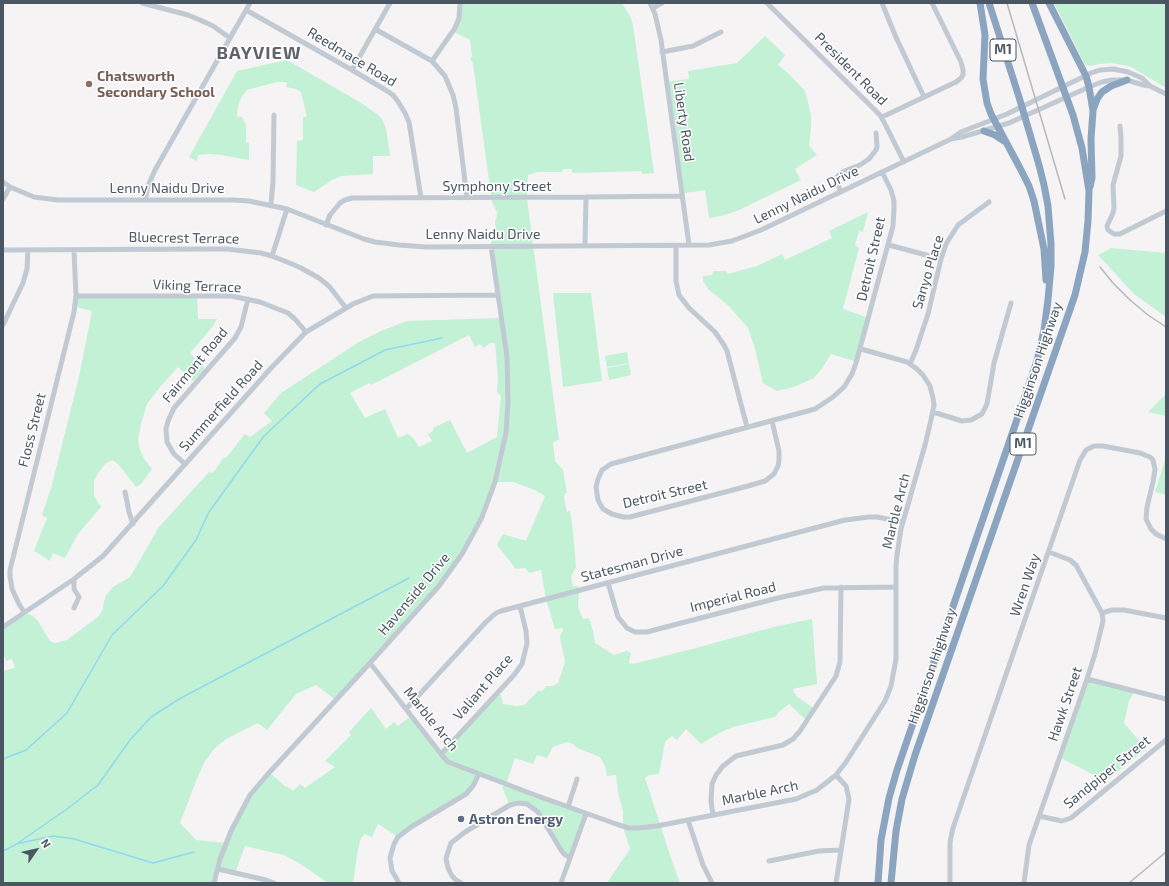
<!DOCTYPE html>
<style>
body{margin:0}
#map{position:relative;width:1169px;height:886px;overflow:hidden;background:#f5f3f3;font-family:"Exo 2",sans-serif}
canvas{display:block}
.frame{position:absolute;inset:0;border:4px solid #4a5661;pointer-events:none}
.north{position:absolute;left:16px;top:830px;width:40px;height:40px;-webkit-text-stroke:3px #fff;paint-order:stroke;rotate:56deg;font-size:11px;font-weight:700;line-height:16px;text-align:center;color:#4a5661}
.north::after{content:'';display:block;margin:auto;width:14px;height:18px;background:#4a5661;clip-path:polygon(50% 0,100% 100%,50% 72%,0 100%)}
</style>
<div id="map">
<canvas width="1169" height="886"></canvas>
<div class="frame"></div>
<div class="north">N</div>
</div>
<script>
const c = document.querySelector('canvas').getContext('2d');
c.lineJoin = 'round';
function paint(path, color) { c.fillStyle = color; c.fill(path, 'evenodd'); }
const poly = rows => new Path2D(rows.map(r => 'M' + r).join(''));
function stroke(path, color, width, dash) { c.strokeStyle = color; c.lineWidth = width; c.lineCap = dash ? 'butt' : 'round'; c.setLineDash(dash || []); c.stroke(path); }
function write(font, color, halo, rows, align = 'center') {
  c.font = font + ' "Exo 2",sans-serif'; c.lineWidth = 3; c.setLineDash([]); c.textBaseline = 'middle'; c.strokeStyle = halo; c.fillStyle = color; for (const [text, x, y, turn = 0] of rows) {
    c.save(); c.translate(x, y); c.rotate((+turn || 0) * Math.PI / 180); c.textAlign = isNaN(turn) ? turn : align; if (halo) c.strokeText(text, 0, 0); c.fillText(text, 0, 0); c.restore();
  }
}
const green = poly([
 [460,3,622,3,631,18,633,25,654,173,642,174,641,171,572,173,572,169,563,169,562,172,538,172,528,175,527,198,530,222,559,440,553,442,555,461,563,470,567,493,565,493,564,498,567,512,570,511,573,531,576,567,571,577,573,586,578,586,579,591,578,607,583,619,589,618,593,631,595,643,614,655,627,651,631,653,629,663,633,664,700,647,736,637,778,626,812,619,817,684,793,689,796,696,815,709,807,721,789,704,780,711,775,717,733,727,721,732,701,744,686,729,677,740,672,736,665,742,659,774,649,775,645,778,672,861,680,883,607,883,630,849,623,827,623,811,621,803,618,794,616,775,607,776,605,766,600,757,577,748,573,744,567,742,561,744,553,747,547,758,537,755,533,764,515,758,506,784,587,814,570,858,566,856,540,816,527,805,510,806,502,787,505,785,480,774,473,787,398,837,378,824,372,837,364,834,360,841,357,855,353,883,328,883,302,865,284,855,245,846,235,873,218,869,214,883,3,883,3,671,15,668,12,659,6,661,3,653,3,628,25,613,33,616,38,621,50,641,55,643,67,640,99,616,103,609,104,601,106,595,113,587,130,577,159,527,209,472,213,473,224,457,226,458,245,434,250,437,272,421,264,413,281,393,359,342,381,331,407,321,501,318,491,239,497,239,495,221,497,216,497,212,492,202,473,64,470,58,472,57,470,40,454,32],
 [469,335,475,347,480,344,484,348,490,343,495,343,498,379,497,392,501,396,497,437,467,453,450,420,433,428,433,431,428,434,432,441,419,447,414,439,408,434,398,438,385,409,365,418,350,393,369,383,371,385,428,356],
 [495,482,513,482,535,490,545,496,526,541,503,534,497,545,516,569,525,568,529,573,541,570,546,599,555,629,563,628,563,630,560,637,565,662,558,683,553,686,547,686,542,691,538,691,524,705,517,706,503,704,501,695,498,691,441,754,411,716,398,726,394,722,386,729,371,708,349,732,351,735,325,761,335,767,305,788,300,784,293,791,287,786,286,787,270,773,246,802,226,843,196,840,180,823,196,781,204,763,214,749,226,739,258,723,267,730,296,694,316,685,336,700,452,569,488,503],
 [1054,3,1166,3,1166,88,1133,68,1128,66,1111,63,1100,64,1090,66,1085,65],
 [765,36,785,55,778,65,788,73,805,91,811,115,811,128,809,146,817,155,809,160,795,169,801,180,737,211,721,216,709,218,705,190,685,193,682,196,666,82,689,79,688,71,737,63],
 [287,60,363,104,377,114,382,119,386,128,390,156,373,156,373,174,341,176,332,180,314,192,296,185,297,141,303,140,303,117,307,117,301,92,296,89,286,87,287,82,277,82,247,90,241,98,238,106,237,116,242,117,246,125,246,142,249,143,249,160,221,155,210,154,198,155,197,161,189,157,237,71],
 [868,212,863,232,859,231,855,245,859,248,843,309,869,318,857,362,831,354,823,367,814,378,794,387,777,391,763,383,755,349,748,328,729,306,708,289,703,281,703,276,712,275,713,271,726,271,728,274,757,266,782,254,785,260,832,238,829,231],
 [1111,248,1166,253,1166,317,1134,294,1098,255],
 [553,293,591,293,602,381,563,387],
 [76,296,197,296,198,319,217,319,213,326,190,353,205,369,193,381,178,367,160,387,147,404,141,424,138,440,140,450,145,460,152,469,141,484,136,487,119,465,113,460,110,461,106,463,99,472,94,480,94,496,101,507,78,534,65,558,53,553,50,561,34,551,47,518,42,515,52,485,79,377,92,311,76,307],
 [627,352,629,363,607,367,605,356],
 [629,364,631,375,609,380,607,368],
 [1166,394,1166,416,1148,412],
 [1166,457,1166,495,1155,492],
 [1088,680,1134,692,1129,701,1124,723,1146,749,1106,781,1061,758]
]);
const stream = poly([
 [3,759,26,750,67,713,112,635,163,586,196,540,209,512,264,436,320,384,385,350,442,338],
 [16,844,53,836,74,839,153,863,194,852],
 [3,851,15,845,67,809,98,785,130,740,151,717,179,699,409,578]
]);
const minor = poly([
 [142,3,188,15,200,20,213,26,230,38],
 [650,3,655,14,661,40,689,245],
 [767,3,880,115,884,122,904,162],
 [882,3,895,35,924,97],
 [653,8,662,3],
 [246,10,352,70,384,89,393,95,399,103,405,113,409,122,421,198],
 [375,29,432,61,445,76,453,95,456,108,467,198],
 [662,52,693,46,721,32],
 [432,61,455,28,459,18,460,3],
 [352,70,390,3],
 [882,117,956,82,961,78,963,75,963,70,961,62,932,3],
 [1120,126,1121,138,1121,156,1113,185,1114,208,1113,213,1107,226,1108,230,1114,234,1120,234,1166,211],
 [951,139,962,137,1009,123,1089,87,1102,82,1112,80,1127,80,1143,85,1150,86],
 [3,182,10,187,34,197,58,200,233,200,249,201,287,209,364,239,375,242,399,245,426,247,709,245,732,241,761,230,951,139,961,132,1007,114,1091,73,1100,70,1113,69,1128,72,1142,78,1150,86,1166,94],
 [841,192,836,180,836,178,842,172,860,165,869,159,876,150,877,147,876,133],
 [3,199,10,187],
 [145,200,148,186,155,170,250,3],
 [271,205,273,181,274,115],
 [326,225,330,215,340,203,345,200,352,198,586,197,682,196],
 [585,245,586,197],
 [889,245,941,259],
 [676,246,676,281,679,295,689,308,715,332,724,345,727,351,747,427],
 [3,250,211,249,227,249,261,253,272,256,292,264,301,268,319,278,329,286,346,308],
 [272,256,287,209],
 [76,296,231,296,260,302,288,313,295,319,306,332],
 [3,325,23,283,27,269,28,250],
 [910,364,916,350,928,314,941,259,946,244,958,225,989,202],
 [933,412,962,421,971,420,982,414,987,404,994,363,1011,303],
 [772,421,779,451,779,460,778,466,774,474,765,481,748,486,630,517,623,517,612,514,603,509,598,500,596,487,598,479,602,470,611,464,815,409,833,397,844,387,852,374,856,363,893,226,894,209,894,201,891,190,882,172],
 [185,464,174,454,167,442,166,429,168,421,174,408,235,338,241,327,248,299],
 [125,492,129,512,133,524],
 [74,579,74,589,79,597,74,608],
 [608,583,618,617,627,628,635,632,647,632,662,628,778,598,824,588,896,587],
 [24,612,19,604,12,589,10,576,10,570,74,312,76,296,74,250],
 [1102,613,1112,610,1124,610,1166,618],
 [3,627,74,579,103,556,272,367,306,332,353,304,373,296,498,295],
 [370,663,441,754,448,762,535,795,619,825,629,828,639,828,657,826,796,799,817,790,836,775,846,762,885,701,891,686,896,659,896,565,897,555,901,529,925,445,931,420,934,405,933,398,930,386,923,375,917,369,907,362,861,349],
 [1087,679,1166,699],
 [406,709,486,622,496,613,501,611,845,520,869,517,877,517,903,522],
 [441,754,514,675,522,664,527,643,526,631,520,606],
 [568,807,577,779],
 [713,815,711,801,712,784,716,775,723,766,736,756,783,745,793,739,800,731,836,676,840,662,841,587],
 [1039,816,1062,821,1071,818,1166,740],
 [688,820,703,865,712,883],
 [769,861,819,851,840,850],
 [218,869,266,880,274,883],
 [214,883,220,859,231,831,250,795,267,775,370,663,439,586,462,554,473,534,482,517,495,482,501,455,506,433,508,402,507,357,491,246],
 [399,883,392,871,390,858,394,844,398,837,411,827,466,794,473,786,479,774],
 [461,883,456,880,452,876,448,868,446,859,447,855,451,843,465,832,510,805,514,804,519,803,527,804,538,812,561,850,564,854,570,858],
 [561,883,586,814],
 [836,883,849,799,846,786,836,775],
 [950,883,950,842,953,828,1080,460,1086,450,1094,446,1103,446,1140,453,1150,457,1153,460,1155,469,1153,482,1147,507,1146,519,1151,529,1156,534,1166,539],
 [1024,883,1029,845,1087,679,1095,654,1103,621,1102,613,1076,565,1070,560,1049,552]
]);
const highway = poly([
 [980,3,985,35,983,79,987,103,991,114,1021,170,1029,186,1034,201,1044,249,1046,280],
 [1049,3,1086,76,1089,87,1093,111,1091,139,1092,178,1090,187],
 [1093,110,1097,99,1102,92,1111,86,1127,80],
 [984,131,995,135,1004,141],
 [878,883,881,840,889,798,897,770,1037,361,1044,330,1048,300,1051,266,1051,244,1048,206,1044,185,1039,165,1019,97,989,3],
 [891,883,896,831,902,799,915,755,1075,295,1085,252,1088,221,1089,191,1082,148,1073,115,1032,3]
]);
const rail = poly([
 [1007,3,1065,199],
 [1100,267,1113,283,1130,300,1148,315,1166,327],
 [1129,883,1166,852]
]);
const markers = [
 [89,84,4,"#8d6e63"],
 [461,819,4,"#5c6f8a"]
];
const shields = [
 [1003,50,26],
 [1023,444,26]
];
const shieldNames = [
 ["M1",1003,50],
 ["M1",1023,444]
];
const streetNames = [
 ["Reedmace Road",352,57,31],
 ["President Road",851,69,45],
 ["Liberty Road",684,122,82],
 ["Symphony Street",497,186],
 ["Lenny Naidu Drive",167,188],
 ["Lenny Naidu Drive",806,195,-26],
 ["Lenny Naidu Drive",483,234],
 ["Bluecrest Terrace",184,238,1],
 ["Detroit Street",871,259,-77],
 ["Sanyo Place",928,272,-73],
 ["Viking Terrace",197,286,2],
 ["Higginson Highway",1038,360,-71],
 ["Fairmont Road",195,365,-50],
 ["Summerfield Road",221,406,-48],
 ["Floss Street",32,430,-76],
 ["Detroit Street",665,494,-13],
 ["Marble Arch",896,511,-76],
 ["Statesman Drive",632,564,-15],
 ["Wren Way",1025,585,-71],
 ["Havenside Drive",414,594,-50],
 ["Imperial Road",733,597,-14],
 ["Higginson Highway",932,666,-71],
 ["Valiant Place",483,687,-49],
 ["Hawk Street",1065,704,-71],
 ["Marble Arch",431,719,51],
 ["Sandpiper Street",1107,772,-39],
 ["Marble Arch",760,793,-12]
];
const educationNames = [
 ["Chatsworth",97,76],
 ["Secondary School",97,92]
];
const serviceNames = [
 ["Astron Energy",469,819]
];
const districtNames = [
 ["BAYVIEW",259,53]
];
paint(green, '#c3f1d5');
stroke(stream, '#90daee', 1.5);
stroke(minor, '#c1cad2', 5);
stroke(highway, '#8ba5c1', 7);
stroke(rail, '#b5b8bd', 1.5);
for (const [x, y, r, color] of markers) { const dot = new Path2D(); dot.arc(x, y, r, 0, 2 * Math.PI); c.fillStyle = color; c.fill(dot); stroke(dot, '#fff', 1.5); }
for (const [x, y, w] of shields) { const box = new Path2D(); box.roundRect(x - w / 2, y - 11, w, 22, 3); c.fillStyle = '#fff'; c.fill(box); stroke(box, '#4a5661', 1); }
write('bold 13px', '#4a5661', null, shieldNames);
write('14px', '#4a5661', '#fff', streetNames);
write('bold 14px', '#785e54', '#fff', educationNames, 'left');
write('bold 14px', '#4e5e75', '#fff', serviceNames, 'left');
c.letterSpacing = '1px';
write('bold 18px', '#5f6368', '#fff', districtNames);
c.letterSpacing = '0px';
</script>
